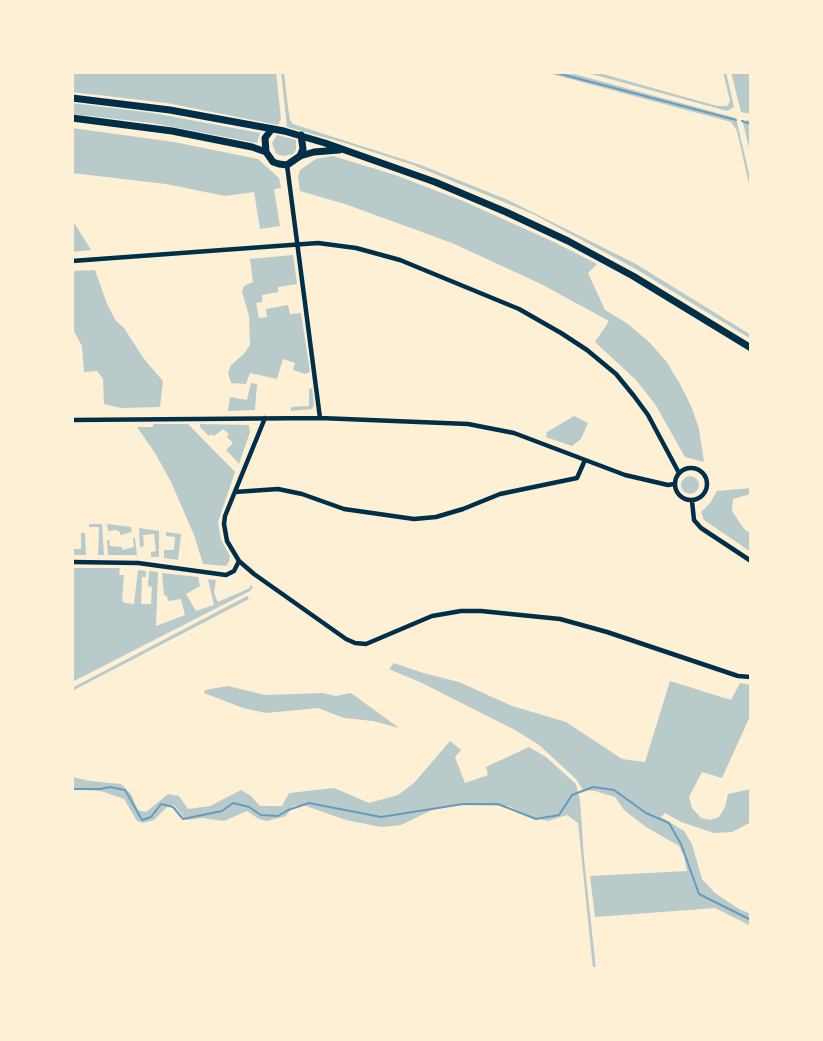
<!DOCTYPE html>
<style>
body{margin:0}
#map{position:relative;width:823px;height:1041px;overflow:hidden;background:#fdf0d5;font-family:Bitter,serif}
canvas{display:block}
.frame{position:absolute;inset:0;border:74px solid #fdf0d5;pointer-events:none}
</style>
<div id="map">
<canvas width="823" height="1041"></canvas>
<div class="frame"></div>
</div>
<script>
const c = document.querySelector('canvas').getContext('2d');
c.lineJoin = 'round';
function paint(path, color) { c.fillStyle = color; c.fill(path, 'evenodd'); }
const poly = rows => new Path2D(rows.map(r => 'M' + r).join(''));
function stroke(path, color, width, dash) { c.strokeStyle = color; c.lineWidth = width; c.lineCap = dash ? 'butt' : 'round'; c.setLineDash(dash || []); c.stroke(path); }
const green = poly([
 [72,72,276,72,281,119,278,125,167,103,72,92],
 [281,72,284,72,288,107,290,120,293,124,421,165,508,200,636,264,751,335,751,339,634,268,533,214,413,165,345,143,287,127],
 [544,72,567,72,736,118,751,182,751,193,737,131,731,122],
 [584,72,596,72,717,106,727,106,730,101,723,72,726,72,734,107,727,111],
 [731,72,751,72,751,114,741,112],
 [72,103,153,113,260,133,257,143,152,123,72,114],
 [747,120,751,121,751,157,743,123],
 [72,128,174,142,258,159,279,178,281,188,274,189,280,226,260,229,254,192,225,196,166,184,72,173],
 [277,135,296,140,296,150,293,154,283,156,276,154,272,143],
 [333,156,395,175,463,201,554,242,597,264,588,273,605,310,628,324,650,343,666,361,680,384,692,408,699,429,704,462,685,457,655,404,636,380,595,342,609,321,541,284,452,243,345,204,300,191,298,177,300,170,316,159],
 [72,220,73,221,91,250,72,252],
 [293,255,297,284,278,287,278,292,262,295,262,302,256,303,259,318,267,317,266,309,288,305,290,314,301,313,310,372,305,374,293,370,295,363,283,359,277,379,250,373,246,384,231,383,228,373,231,365,244,354,250,345,249,316,242,292,244,286,253,282,250,259],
 [95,270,107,304,116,321,124,328,144,359,163,381,160,407,121,408,104,404,103,379,97,371,84,372,82,346,72,328,72,271],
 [251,383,257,384,255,410,228,411,230,397,247,400],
 [312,388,314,405,312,409,291,411,291,407,309,406,309,389],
 [574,416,588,423,581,439,572,446,546,437,547,432],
 [154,424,188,424,235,472,218,522,221,540,230,556,229,562,226,566,203,564,194,535,171,482,155,453,137,427,152,427],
 [200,424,249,425,250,432,239,464,226,450,233,443,227,437,229,434,223,429,214,436,211,434,209,436,200,427],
 '681 485a9 9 0 1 1 18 0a9 9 0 1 1-18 0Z',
 [751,488,751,494,733,499,732,511,744,529,751,534,751,552,704,520,701,512,710,503,717,491],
 [89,524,102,524,104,555,98,555,99,527,89,527],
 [107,524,131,527,132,532,120,535,120,532,116,530,108,531],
 [139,528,159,531,159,557,151,557,151,552,156,551,154,534,143,535,144,546,140,547],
 [166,532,181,534,178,560,164,558,164,550,174,550,175,537,166,536],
 [81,533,85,533,86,555,72,555,72,538,73,549,81,549],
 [133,538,135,538,137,555,108,555,107,540,109,540,110,546,122,547,122,550,134,547],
 [72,568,120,568,119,575,124,575,122,601,125,603,134,604,138,570,146,571,146,577,142,577,141,604,151,604,152,587,148,586,149,571,158,572,156,626,185,615,181,599,168,601,167,596,164,595,162,573,198,577,200,586,186,594,196,611,214,605,208,579,216,580,214,593,218,602,250,588,250,585,253,587,250,591,72,682],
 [247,596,249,599,72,691,72,688],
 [394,663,423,673,459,682,512,706,566,722,622,759,645,762,670,681,731,700,740,683,751,685,751,714,722,778,702,772,689,797,692,808,701,818,710,820,719,817,725,807,728,794,751,789,751,822,732,832,714,833,681,822,665,813,661,817,684,831,692,844,702,879,715,893,739,909,751,914,751,926,715,908,595,917,590,876,687,871,684,856,679,846,646,827,624,810,615,797,595,791,583,790,576,779,539,745,515,730,422,683,389,669],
 [228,686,265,695,322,693,336,696,351,693,399,728,373,721,344,718,318,708,266,713,243,708,204,693,205,690],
 [450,741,461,750,455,757,465,783,488,775,486,767,529,747,546,757,576,784,580,800,584,858,596,969,593,969,578,823,567,815,548,821,528,816,509,806,457,805,432,810,401,825,381,827,346,820,303,805,293,806,286,816,267,821,259,819,247,811,224,821,202,818,186,820,174,805,167,807,154,820,143,823,137,821,124,799,101,791,72,789,72,777,90,781,121,784,131,794,138,810,146,812,168,794,179,796,188,809,210,806,241,790,251,796,260,806,282,806,289,793,334,788,369,803,398,795,414,783]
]);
const stream = poly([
 [553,72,736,120],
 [742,121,751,124],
 [72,789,100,789,110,787,125,790,142,820,151,817,161,804,173,807,183,819,222,811,233,803,249,807,261,815,278,816,288,810,309,803,381,817,463,804,498,804,536,819,559,815,572,795,593,787,614,790,646,813,669,823,681,844,699,894,751,920]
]);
const minor = poly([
 [287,165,320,418],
 [72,261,318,243,356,248,400,260,519,309,561,333,587,350,616,374,634,396,648,415,679,473],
 [265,418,225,516,224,524,227,541,239,561,254,574,346,639,355,643,366,644,432,616,461,611,481,611,560,619,607,632,738,676,751,677],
 [72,420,320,418,468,424,514,433,625,475,668,485,674,484],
 '675 484a16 16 0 1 1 32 0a16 16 0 1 1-32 0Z',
 [235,492,278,489,302,494,344,509,414,519,436,517,463,509,500,494,577,478,585,460],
 [692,501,694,520,701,528,751,561],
 [72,562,138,563,226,575,234,571,239,561]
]);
const secondary = poly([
 [72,98,170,110,284,131,325,143,435,182,506,212,568,241,633,276,751,348],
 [72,118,172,131,252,147,266,152],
 [271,130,265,138,266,152,273,162,279,164,287,165,300,156,314,152,339,150],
 [300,156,303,149,301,135]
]);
paint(green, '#b9caca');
stroke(stream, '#669bbc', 2);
stroke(minor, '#003049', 4.5);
stroke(secondary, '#003049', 7);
</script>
